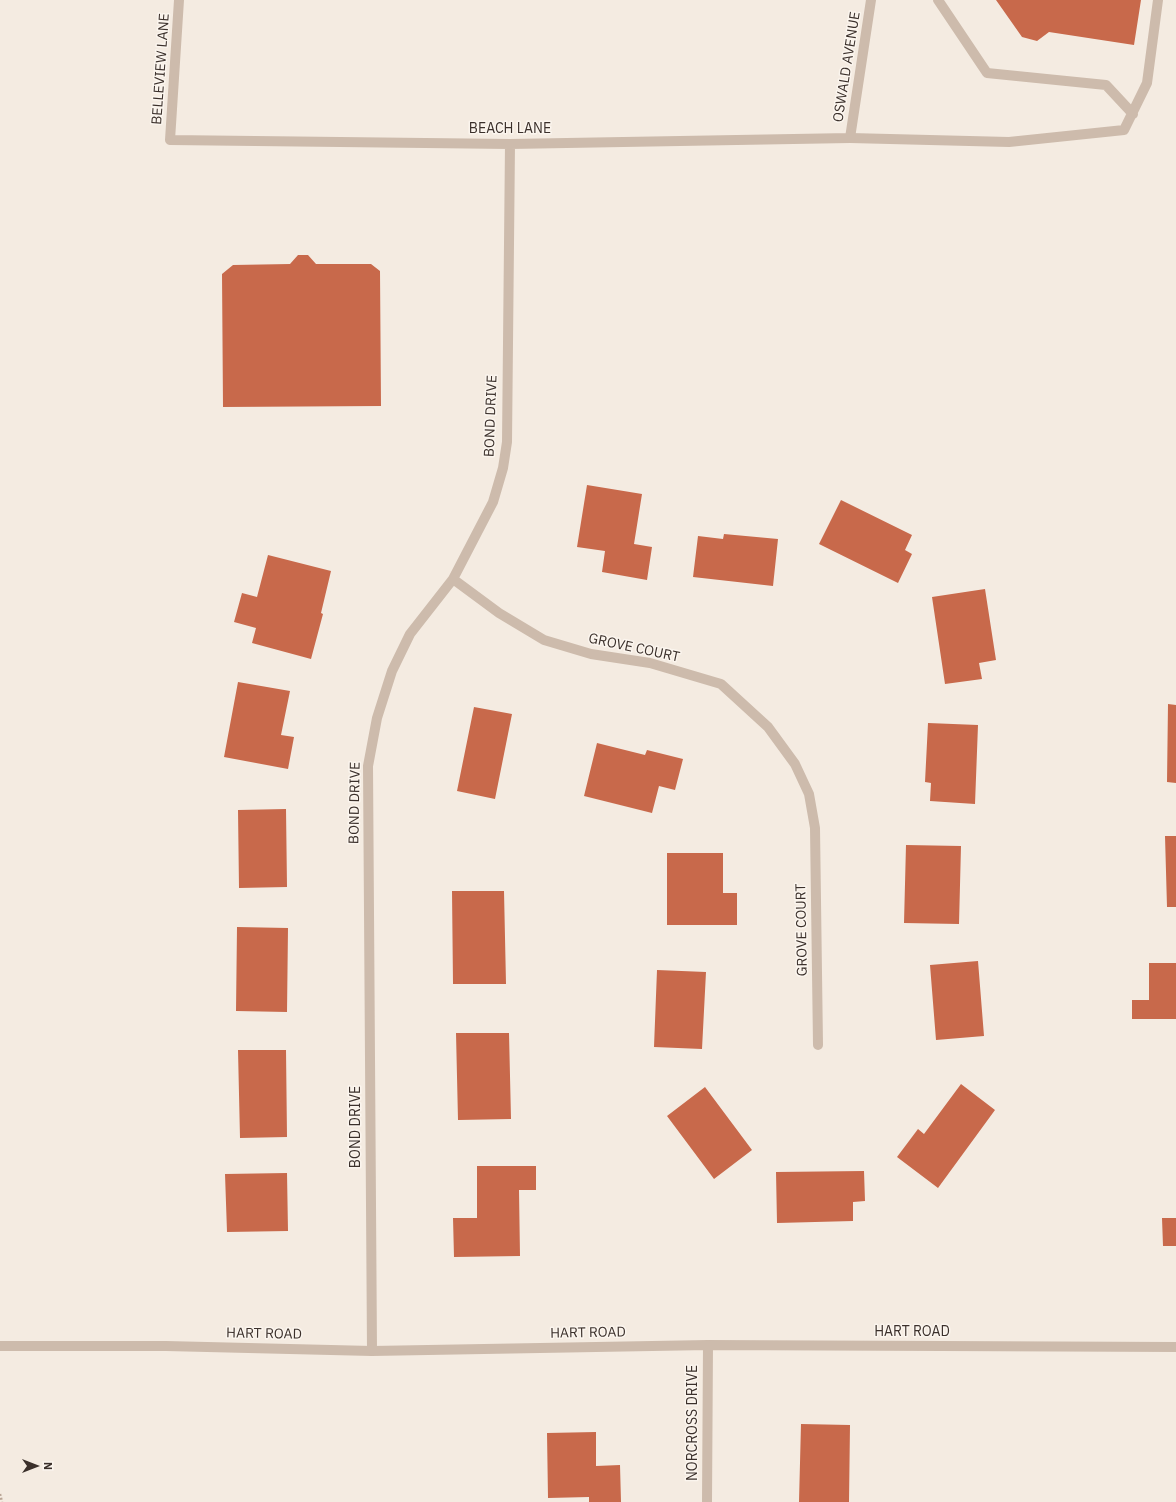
<!DOCTYPE html>
<style>
body{margin:0}
#map{position:relative;width:1176px;height:1502px;overflow:hidden;background:#f4ebe1;font-family:"IBM Plex Sans",sans-serif}
canvas{display:block}
.north{position:absolute;left:16px;top:1446px;width:40px;height:40px;-webkit-text-stroke:3px #fbf5ee;paint-order:stroke;rotate:90deg;font-size:11px;font-weight:700;line-height:16px;text-align:center;color:#3b302b}
.north::after{content:'';display:block;margin:auto;width:14px;height:18px;background:#3b302b;clip-path:polygon(50% 0,100% 100%,50% 72%,0 100%)}
</style>
<div id="map">
<canvas width="1176" height="1502"></canvas>
<div class="north">N</div>
</div>
<script>
const c = document.querySelector('canvas').getContext('2d');
c.lineJoin = 'round';
function paint(path, color) { c.fillStyle = color; c.fill(path, 'evenodd'); }
const poly = rows => new Path2D(rows.map(r => 'M' + r).join(''));
function stroke(path, color, width, dash) { c.strokeStyle = color; c.lineWidth = width; c.lineCap = dash ? 'butt' : 'round'; c.setLineDash(dash || []); c.stroke(path); }
function write(font, color, halo, rows, align = 'center') {
  c.font = font + ' "IBM Plex Sans",sans-serif'; c.lineWidth = 3; c.setLineDash([]); c.textBaseline = 'middle'; c.strokeStyle = halo; c.fillStyle = color; for (const [text, x, y, turn = 0] of rows) {
    c.save(); c.translate(x, y); c.rotate((+turn || 0) * Math.PI / 180); c.textAlign = isNaN(turn) ? turn : align; if (halo) c.strokeText(text, 0, 0); c.fillText(text, 0, 0); c.restore();
  }
}
const building = poly([
 [996,0,1141,0,1134,45,1049,32,1037,41,1022,37],
 [298,255,308,255,316,264,371,264,380,271,381,406,223,407,222,274,233,265,290,264],
 [587,485,642,494,634,544,652,547,647,580,602,572,605,551,577,547],
 [841,500,912,535,905,550,912,554,898,583,819,544],
 [724,534,778,539,773,586,693,577,698,536,723,539],
 [268,555,331,571,321,613,323,614,311,659,252,643,256,628,234,622,242,593,257,597],
 [985,589,996,660,979,663,982,679,945,684,932,597],
 [238,682,290,691,281,735,294,737,288,769,224,757],
 [1168,704,1176,705,1176,783,1167,782],
 [474,707,512,714,495,799,457,791],
 [928,723,978,725,975,804,930,801,931,783,925,782],
 [597,743,645,755,647,750,683,759,675,790,659,786,652,813,584,796],
 [286,809,287,887,239,888,238,810],
 [1165,836,1176,836,1176,907,1167,907],
 [906,845,961,846,959,924,904,923],
 [667,853,723,853,723,893,737,893,737,925,667,925],
 [452,891,504,891,506,984,453,984],
 [237,927,288,928,287,1012,236,1011],
 [978,961,984,1036,936,1040,930,965],
 [1149,963,1176,963,1176,1019,1132,1019,1132,1000,1149,1000],
 [657,970,706,972,702,1049,654,1047],
 [456,1033,509,1033,511,1119,458,1120],
 [238,1050,286,1050,287,1137,240,1138],
 [961,1084,995,1110,938,1188,897,1157,918,1129,924,1134],
 [705,1087,752,1150,714,1179,667,1116],
 [477,1166,536,1166,536,1190,519,1190,520,1256,454,1257,453,1218,477,1218],
 [864,1171,865,1201,853,1202,853,1221,777,1223,776,1172],
 [287,1173,288,1231,227,1232,225,1174],
 [1162,1218,1176,1218,1176,1246,1163,1246],
 [801,1424,850,1425,849,1502,799,1502],
 [596,1432,596,1466,620,1465,621,1502,589,1502,589,1497,548,1498,547,1433]
]);
const path = poly([
 [0,1494,2,1502]
]);
const service = poly([
 [938,0,987,73,1106,85,1133,114],
 [850,138,1009,142,1124,130,1147,83,1158,0]
]);
const minor = poly([
 [179,0,170,140,510,144,850,138,871,0],
 [453,579,499,613,544,640,591,654,650,663,721,684,768,727,795,764,809,794,815,828,818,1045],
 [372,1351,368,766,377,718,392,671,410,634,453,579,493,502,503,468,507,442,510,144],
 [707,1502,708,1345]
]);
const tertiary = poly([
 [0,1346,166,1346,372,1351,708,1345,1176,1347]
]);
const streetNames = [
 ["OSWALD AVENUE",847,67,-81],
 ["BELLEVIEW LANE",161,69,-86],
 ["BEACH LANE",510,129],
 ["BOND DRIVE",491,416,-88],
 ["GROVE COURT",634,648,12],
 ["BOND DRIVE",355,803,-89],
 ["GROVE COURT",802,930,-91],
 ["BOND DRIVE",356,1127,-90],
 ["HART ROAD",912,1332],
 ["HART ROAD",588,1333,-1],
 ["HART ROAD",264,1334,1],
 ["NORCROSS DRIVE",693,1423,-90]
];
paint(building, '#c8694b');
stroke(path, '#b9a596', 2.5, [2, 2]);
stroke(service, '#cdbbac', 10);
stroke(minor, '#cdbbac', 10);
stroke(tertiary, '#cdbbac', 10);
write('14px', '#3b302b', '#fbf5ee', streetNames);
</script>
